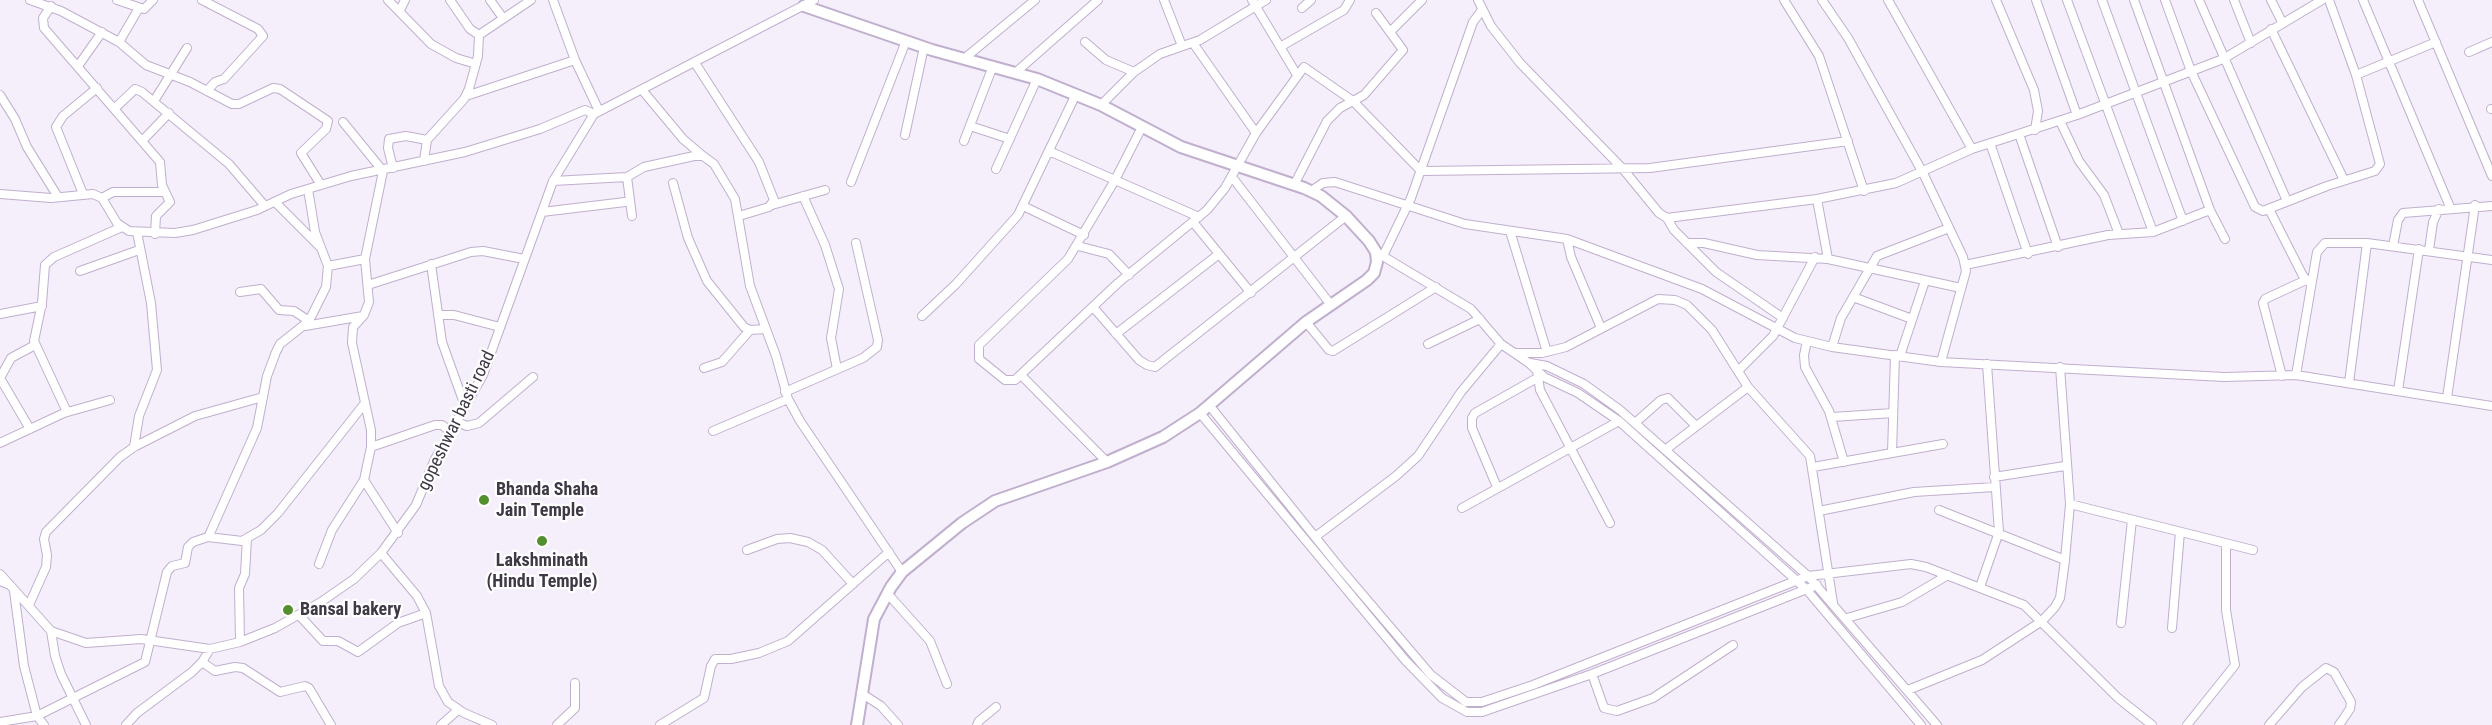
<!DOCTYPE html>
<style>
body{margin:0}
canvas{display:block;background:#f5eefb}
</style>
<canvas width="2492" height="725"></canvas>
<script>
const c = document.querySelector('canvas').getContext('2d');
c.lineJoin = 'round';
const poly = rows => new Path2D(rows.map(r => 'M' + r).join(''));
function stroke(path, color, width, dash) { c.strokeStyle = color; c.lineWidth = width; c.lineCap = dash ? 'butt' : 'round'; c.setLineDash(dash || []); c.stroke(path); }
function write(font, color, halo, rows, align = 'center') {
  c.font = font + ' "Roboto Condensed",sans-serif'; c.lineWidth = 4.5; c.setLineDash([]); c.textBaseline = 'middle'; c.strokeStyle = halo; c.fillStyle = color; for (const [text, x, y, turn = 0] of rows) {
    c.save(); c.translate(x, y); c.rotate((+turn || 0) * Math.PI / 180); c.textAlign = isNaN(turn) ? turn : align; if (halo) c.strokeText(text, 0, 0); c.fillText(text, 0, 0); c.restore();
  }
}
const street = poly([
 [30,0,61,11,119,42,146,65,190,82,232,104,239,104,273,88,280,89,328,121,326,129,301,153,321,185],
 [117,0,144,9,153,0],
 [202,0,258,29,263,36,224,79,215,82,207,91],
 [388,0,431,44,456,58,476,64],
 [450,0,470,29,479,35,531,0],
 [490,0,503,18],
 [553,0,575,60,599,111],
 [1164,0,1182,46],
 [1252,0,1297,75],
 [1478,0,1491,26,1520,63,1623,169,1659,213,1667,218,1674,230,1716,272,1783,318],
 [1784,0,1819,56,1864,191],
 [1822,0,1848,38,1923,173,1963,257,1966,271,1941,362],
 [1888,0,1972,149],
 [1996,0,2034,90,2038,111,2035,130],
 [2036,0,2077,115],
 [2067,0,2153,232],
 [2102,0,2183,221],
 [2134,0,2210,210,2225,239],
 [2165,0,2191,71,2255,207,2263,211,2327,186,2375,171,2380,164,2356,75,2329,0],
 [2199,0,2287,201],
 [2234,0,2251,43],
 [2271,0,2282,22],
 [2363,0,2450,207],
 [2418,0,2492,176],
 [51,6,43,18,44,28,160,162,162,185,170,202,156,216,155,234],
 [1302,8,1311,0],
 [400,10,405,0],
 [2271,29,2344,180],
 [1391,31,1422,0],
 [119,42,139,8],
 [1085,42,1106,60,1134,72],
 [1193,43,1256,133],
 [1280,47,1344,10,1350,0],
 [2469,52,2492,42],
 [965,58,1035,0],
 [695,63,759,162,774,200,769,207,739,216],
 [78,66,102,32],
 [1015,73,1098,0],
 [2356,75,2436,42],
 [643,91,683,139,703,156],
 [0,95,15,119,27,147,58,197],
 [466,96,575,60],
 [154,101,187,48],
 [1101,105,1134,72,1160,54,1200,40,1266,0],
 [115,108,135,89,142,92,229,164,265,206],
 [2491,109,2492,109],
 [2060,121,2079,161,2104,195,2119,234],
 [343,122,383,171,365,259,369,302,364,315,353,327,352,343,371,430,371,447,364,480,398,533],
 [970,126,1010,139],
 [1142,127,1115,180,1068,259,979,345,979,359,1005,380,1015,380,1118,283,1207,210,1225,188,1256,133,1304,67,1353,101,1421,171,1650,168,1848,141],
 [2019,134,2058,247],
 [905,135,924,47],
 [143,140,169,113],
 [964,141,993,66],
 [1990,143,2028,254],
 [1049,151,1199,217],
 [424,161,427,140,464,99,469,89,478,56,479,35],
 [393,168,388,148,389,139,406,136,427,140],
 [996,169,1037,79],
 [627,177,632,216],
 [1232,177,1331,305],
 [553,181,627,177,644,167,694,156,703,156,714,164,735,199,750,286,776,356,788,399,800,421,902,572],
 [851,182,906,41],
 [673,183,688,238,707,281,744,327,750,330,766,329],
 [1294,185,1327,121,1340,108,1364,95,1403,50,1376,13],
 [1311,191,1323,183,1335,182,1465,224,1567,239,1702,289,1795,338,1832,347,1941,362,2224,377,2296,375,2492,406],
 [0,194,51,198,93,194,102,198,117,223,129,231,175,233,193,230,257,210,291,194,351,176,465,152,540,129,585,110,594,114],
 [83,194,56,127,63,116,97,88],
 [803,196,825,245,839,289,831,338,837,369],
 [102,198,113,192,164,192],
 [1817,199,1828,259],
 [275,202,320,247],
 [772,205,825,190],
 [1023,206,1084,235],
 [2269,209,2303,276,2310,283],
 [542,212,625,202],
 [1667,218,1817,199,1896,183,1972,149,2077,115,2223,59,2322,0],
 [1193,222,1251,293],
 [1510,231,1547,352],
 [1567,239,1571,257,1601,328],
 [1687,243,1704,243,1757,255,1828,259,1961,288],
 [1078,246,1109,254,1129,275],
 [2393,246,2398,220,2403,213,2492,206],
 [2429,250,2433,222,2439,209],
 [1376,252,1471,309,1501,344,1529,363,1544,377,1578,393,1619,421,1807,590,1921,725],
 [1383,256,1411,198,1473,22,1482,10],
 [431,264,442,342,465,406],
 [1965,265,2108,235,2153,232,2210,210],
 [328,266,365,259],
 [80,271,139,250],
 [368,285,471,252,483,251,524,259],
 [240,292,261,289,279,310,294,311,309,321],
 [1853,297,1912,319],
 [1093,307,1139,360,1147,365,1155,367,1346,216],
 [0,314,42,306],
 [438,315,454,315,500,327],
 [922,316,956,284,1018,215,1076,94],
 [1306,322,1329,350,1333,351,1436,287],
 [305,326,363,316],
 [1116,334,1219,254],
 [1807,341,1804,355,1805,367,1829,411,1844,462],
 [1428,344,1480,319],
 [1832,347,1841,318,1877,256,1949,228],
 [1516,353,1542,353,1566,347,1658,299,1675,300,1687,305,1712,330,1748,387,1810,456,1833,603],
 [1900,356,1925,281],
 [1530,363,1547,366,1584,384,1620,410,1808,576,1937,725],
 [704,368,722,362,750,330],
 [1537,370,1540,390,1610,523],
 [1738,371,1773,336,1815,257],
 [1021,375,1107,462],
 [2296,375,2317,252,2325,243,2367,243,2492,260],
 [2282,376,2263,303,2265,299,2306,280],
 [0,378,30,429],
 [0,378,11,358,35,345],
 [2349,383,2367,243],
 [2398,391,2419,249],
 [785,392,863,358,877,347,878,340,856,243],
 [2447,398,2475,205],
 [1209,405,1340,568,1431,675,1466,702,1482,702,1533,685,1808,576,1911,564,1926,567,2024,605,2118,698,2152,725],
 [67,412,34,341,42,303,45,265,54,257,122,227],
 [1200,413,1405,660,1442,698,1467,712,1482,712,1592,674,1817,585],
 [1832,417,1893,413],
 [457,422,467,426,479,423,533,377],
 [1635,423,1661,400,1668,398,1696,426],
 [713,431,788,399],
 [0,443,64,413,110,400],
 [134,447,139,416,157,370,151,303,137,232],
 [371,447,435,425,442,425,451,432],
 [1665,450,1748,387],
 [1892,453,1895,355],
 [1813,467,1943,444],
 [1994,477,2065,466],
 [1497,487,1472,428,1472,418,1475,413,1537,378],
 [2070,504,2253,550],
 [1462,508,1619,421],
 [1939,510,2065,560],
 [1819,511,1914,492,1995,487],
 [208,537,242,541,261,530,278,513,365,403],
 [1315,537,1396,476,1418,456,1461,392,1501,344],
 [747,550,777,539,790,538,808,542,822,550,853,584],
 [381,553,417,596,426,613,439,686,448,702,464,713,492,725],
 [319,564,332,530,364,480],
 [0,574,9,584],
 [0,581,10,585,51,631,86,643,141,639,210,649,240,642,275,628,321,602,354,579,381,553,416,505,435,459,483,375,553,181,594,114,814,0],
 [1980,587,1999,532,1987,364],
 [14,591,24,666,37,716,44,725],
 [887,593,930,641,947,684],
 [29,605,46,567,47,555,44,539,46,532,120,457,134,447,195,416,263,397],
 [299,615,323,641,338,641,358,652,398,623,426,613],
 [1847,618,1902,602,1948,575],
 [2121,623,2132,520],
 [2172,628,2180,532],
 [51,631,55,656,61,674,86,725],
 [240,642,239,588,245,574,247,538],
 [202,662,215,671,235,667,243,668,280,692,305,686,309,688,331,725],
 [1592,674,1604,708,1617,711,1653,698,1733,645],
 [1908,690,1982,660,2042,621,2055,607,2060,598,2065,560,2070,504,2060,367],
 [861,693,881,706,898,725],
 [0,722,37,716,145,662,167,572,172,566,185,563,188,547,193,542,208,537,211,531,257,428,267,376,276,352,280,344,309,321,326,287,328,266,315,232,308,189],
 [126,725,137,713,192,672,202,662,210,649],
 [441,725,458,710],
 [557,725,575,708,575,683],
 [660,725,704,698,711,666,715,659,731,659,759,653,788,641,889,552],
 [977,725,979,721,996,707],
 [2187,725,2235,665,2226,610,2226,544],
 [2269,725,2302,687,2326,668,2334,672,2351,702,2350,709,2339,725]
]);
const secondary = poly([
 [804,6,932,50,1037,79,1101,105,1181,147,1304,188,1321,196,1346,216,1369,241,1376,252,1377,262,1374,273,1367,280,1306,322,1200,413,1163,437,1107,462,995,501,962,523,902,572,891,587,874,619,857,725]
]);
const markers = [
 [484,500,6,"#538f2e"],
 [542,541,6,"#538f2e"],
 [288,610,6,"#538f2e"]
];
const streetNames = [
 ["gopeshwar basti road",457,421,-64]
];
const poiNames = [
 ["Bhanda Shaha",496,490],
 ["Jain Temple",496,511],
 ["Lakshminath",542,561,"center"],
 ["(Hindu Temple)",542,582,"center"],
 ["Bansal bakery",300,610]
];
stroke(street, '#c0afce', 10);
stroke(secondary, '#c0afce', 14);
stroke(street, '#fff', 8);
stroke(secondary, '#fff', 10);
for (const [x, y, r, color] of markers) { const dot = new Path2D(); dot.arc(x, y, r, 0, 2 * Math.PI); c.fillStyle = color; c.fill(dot); stroke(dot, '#fff', 2); }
write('18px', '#3f3845', '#fff', streetNames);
write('bold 18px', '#3f3845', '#fff', poiNames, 'left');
</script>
